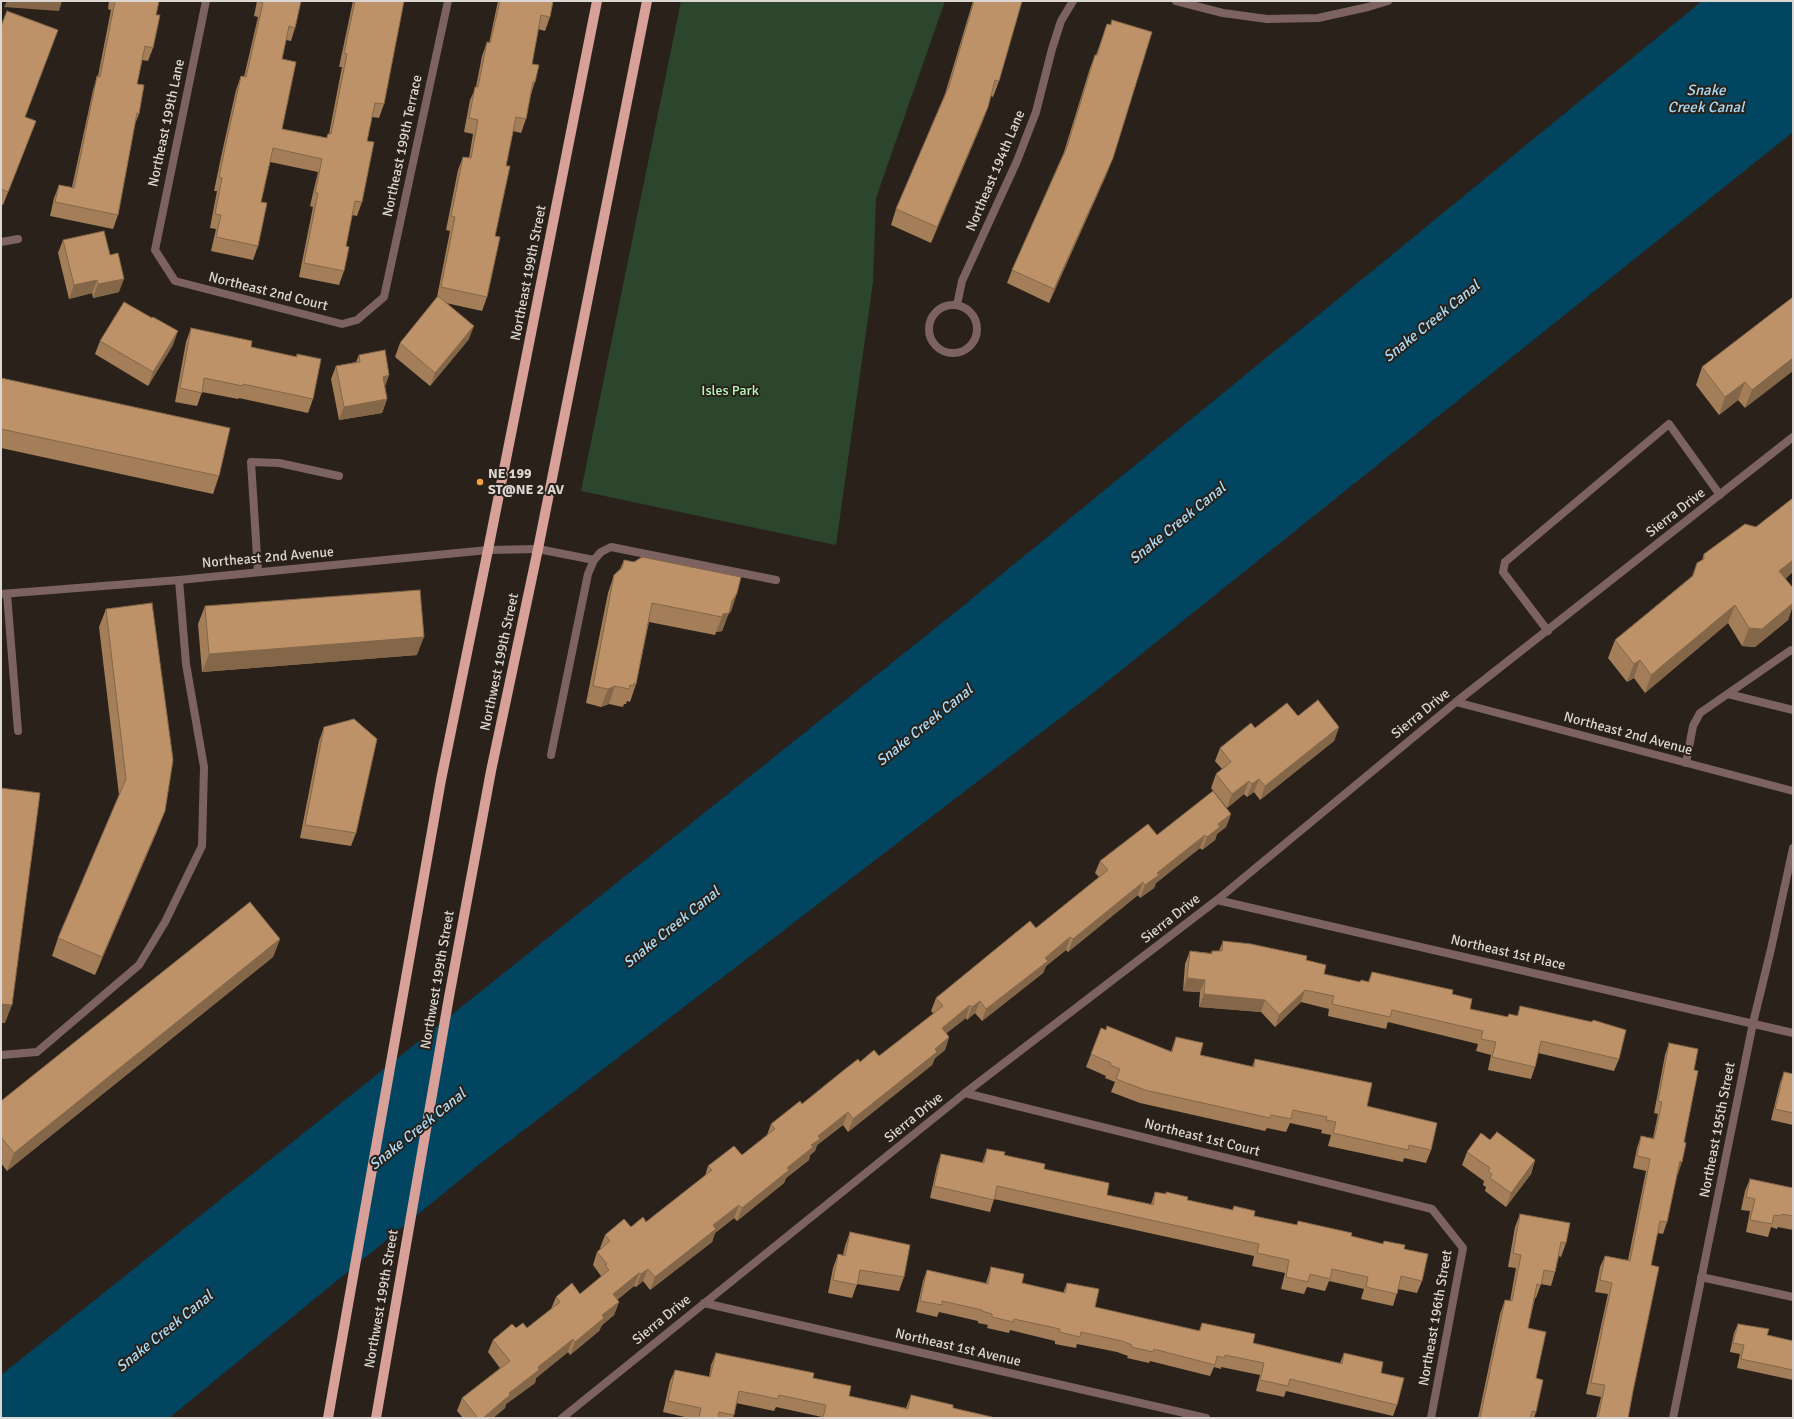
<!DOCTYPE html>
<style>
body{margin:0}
#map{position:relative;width:1794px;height:1419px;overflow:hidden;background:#2a221a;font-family:Signika,sans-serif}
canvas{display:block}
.frame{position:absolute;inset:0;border:2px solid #dcd7d2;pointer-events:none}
</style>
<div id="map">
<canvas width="1794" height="1419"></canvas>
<div class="frame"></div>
</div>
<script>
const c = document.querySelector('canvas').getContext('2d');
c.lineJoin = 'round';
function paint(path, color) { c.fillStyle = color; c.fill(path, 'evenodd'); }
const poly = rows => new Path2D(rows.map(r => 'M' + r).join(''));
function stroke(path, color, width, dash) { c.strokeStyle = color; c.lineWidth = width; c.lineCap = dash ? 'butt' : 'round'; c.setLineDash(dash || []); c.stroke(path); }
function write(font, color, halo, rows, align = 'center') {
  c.font = font + ' Signika,sans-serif'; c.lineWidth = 4; c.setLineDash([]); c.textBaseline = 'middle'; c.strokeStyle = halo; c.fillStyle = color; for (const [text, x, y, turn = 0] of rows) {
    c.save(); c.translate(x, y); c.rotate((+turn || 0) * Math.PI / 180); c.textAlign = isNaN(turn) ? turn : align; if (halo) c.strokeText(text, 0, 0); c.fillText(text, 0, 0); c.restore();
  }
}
const green = poly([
 [681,1,945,1,876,198,873,282,836,545,581,491]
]);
const water = poly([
 [1702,1,1793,1,1793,132,1094,692,477,1166,169,1418,1,1418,1,1375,963,606]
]);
const service = poly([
 [538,549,594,560],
 [258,572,251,462,279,463,339,476],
 [7,594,18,731],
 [1548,631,1503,572,1505,562,1669,424,1720,495],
 [1728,694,1793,710],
 [551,755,588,574,594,560,601,552,611,547,776,580],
 [1686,763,1693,726,1700,713,1791,650,1793,651]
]);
const minor = poly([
 [206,1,155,250,175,281,342,324,357,320,384,297,448,1],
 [1176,1,1223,13,1267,19,1318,18,1368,7,1388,1],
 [1,242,18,239],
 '929 329a24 24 0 1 1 48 0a24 24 0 1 1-48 0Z',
 [957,305,962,281,1017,161,1036,112,1052,49,1061,21,1073,1],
 [1456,702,1793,791],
 [1217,900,1793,1033],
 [1,1055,37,1052,139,965,165,922,202,846,204,767,186,664,179,580],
 [965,1093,1432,1209,1463,1248,1431,1418],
 [1701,1277,1793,1297],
 [704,1303,1206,1418],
 [562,1418,965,1093,1217,900,1456,702,1793,437],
 [1673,1418,1753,1023,1771,949,1793,848]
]);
const tertiary = poly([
 [1,594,179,580,488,550,538,549]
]);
const primary = poly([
 [328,1418,441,780,488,550,597,1],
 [376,1418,449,997,491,771,538,549,647,1]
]);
const wall = poly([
 [109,1,159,1,156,15,153,48,148,61,142,60,137,84,139,114,135,124,118,215,113,229,50,216,54,198,59,185,72,187,93,90,98,76,111,10,108,9],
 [257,1,301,1,295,28,291,41,286,40,282,59,282,129,326,138,328,134,329,134,342,67,339,67,353,1,404,1,384,104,379,118,372,117,367,141,362,202,357,216,352,215,346,246,344,271,339,285,299,277,313,207,310,206,318,172,270,162,261,202,258,246,253,260,211,251,216,229,210,228,217,191,214,191,221,157,236,90,241,76,244,77,258,17,254,16],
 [498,1,553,1,550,17,545,31,538,29,532,64,535,82,531,94,526,119,521,133,513,131,506,166,495,236,487,297,482,311,446,303,469,339,430,386,395,357,400,343,437,297,450,231,446,230,458,170,463,157,469,158,473,134,464,132,470,100,476,87,482,56,487,42,489,43],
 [973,1,1022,1,999,81,993,97,991,96,982,123,931,243,891,225,896,209,945,94],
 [1112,20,1108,171,1049,303,1007,283,1012,270,1064,152,1090,68,1095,55,1096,55,1107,24,1110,25],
 [1,26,25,117,36,121,3,205,1,204],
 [63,240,119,292,93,298,92,293,69,299,58,253],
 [1793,297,1745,408,1738,400,1719,415,1696,385,1702,367],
 [152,318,173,345,148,386,95,354,100,341],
 [191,328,251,347,296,357,297,354,313,399,308,413,239,398,238,399,202,392,197,406,175,402,186,342],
 [359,355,389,375,385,386,387,399,382,413,339,420,331,379,336,366,356,362],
 [1,378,219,476,213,494,1,448],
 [1793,498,1793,572,1785,579,1793,588,1793,605,1788,620,1755,647,1742,646,1728,623,1645,693,1634,678,1627,682,1608,658,1615,640,1692,576,1697,563,1702,560,1704,554,1756,527],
 [624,560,737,593,731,611,728,615,722,631,716,632,715,635,649,622,636,684,630,702,627,701,626,704,624,704,623,707,609,704,601,707,586,703,608,593,614,575,620,569],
 [205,606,417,655,202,672,198,624],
 [106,609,158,829,95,975,52,956,58,938,119,795,99,627],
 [1298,716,1339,727,1334,741,1260,800,1254,792,1247,797,1244,794,1227,808,1211,788,1216,774,1222,769,1215,761,1220,748,1255,728],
 [324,727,356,833,351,846,300,838,319,741],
 [1231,814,1226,827,1217,834,1215,840,1202,850,1200,848,1156,883,1154,888,1140,898,1138,895,1068,952,1066,950,1046,966,1043,973,982,1021,975,1013,967,1020,966,1018,946,1033,949,1037,945,1050,935,1058,932,1065,848,1132,843,1125,817,1145,815,1151,810,1155,809,1160,786,1178,784,1183,737,1221,734,1218,715,1233,712,1242,650,1290,643,1281,636,1287,634,1286,617,1300,619,1302,614,1315,602,1325,599,1331,570,1355,568,1352,536,1378,535,1383,506,1404,505,1408,493,1418,463,1418,457,1411,462,1398,500,1368,488,1352,493,1340,516,1328,527,1328,551,1309,556,1297,580,1294,601,1277,601,1276,593,1265,597,1252,601,1249,600,1248,605,1235,646,1222,705,1176,708,1166,742,1155,767,1135,771,1124,802,1104,860,1062,879,1056,934,1014,931,1011,936,998,1036,928,1099,877,1095,873,1100,861,1157,835],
 [280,939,273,957,7,1171,1,1163,1,1101],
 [1223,941,1306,960,1324,974,1360,982,1368,982,1372,972,1452,994,1470,1009,1507,1017,1509,1014,1517,1016,1520,1006,1619,1059,1614,1071,1538,1053,1535,1067,1531,1079,1488,1070,1491,1055,1476,1051,1478,1044,1388,1022,1386,1029,1328,1016,1329,1009,1301,1002,1275,1027,1261,1012,1199,1007,1200,992,1183,991,1185,964,1190,951,1211,953,1212,951,1219,951],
 [1176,1037,1200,1055,1252,1067,1255,1059,1367,1106,1431,1150,1426,1163,1404,1158,1403,1162,1328,1146,1331,1135,1321,1133,1322,1130,1290,1123,1286,1132,1267,1128,1265,1131,1140,1103,1111,1092,1115,1082,1105,1078,1106,1076,1086,1067,1091,1054,1171,1051],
 [1669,1043,1694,1070,1684,1142,1678,1174,1677,1173,1667,1222,1663,1234,1657,1233,1651,1265,1633,1391,1628,1418,1596,1418,1601,1397,1586,1394,1608,1294,1595,1292,1600,1267,1605,1256,1628,1260,1646,1171,1633,1168,1637,1148,1641,1136,1653,1138,1658,1114,1654,1113,1665,1055],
 [1784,1072,1793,1074,1793,1125,1771,1120,1780,1083],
 [1490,1140,1535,1160,1531,1174,1506,1207,1485,1191,1486,1187,1483,1185,1484,1181,1462,1165,1467,1152],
 [987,1149,1044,1169,1107,1195,1151,1204,1155,1192,1232,1210,1234,1206,1254,1216,1297,1225,1298,1221,1351,1236,1404,1249,1422,1281,1417,1293,1398,1289,1393,1306,1361,1299,1364,1289,1329,1281,1325,1291,1307,1287,1304,1294,1281,1289,1285,1273,1252,1266,1254,1256,994,1199,990,1212,930,1198,937,1166,941,1154,982,1163],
 [1750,1179,1793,1188,1793,1230,1778,1227,1777,1229,1771,1227,1768,1237,1746,1232,1750,1211,1741,1210,1745,1191],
 [1520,1214,1566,1243,1561,1257,1559,1256,1555,1272,1551,1286,1541,1284,1536,1298,1535,1298,1528,1328,1536,1378,1536,1412,1534,1418,1478,1418,1500,1314,1505,1300,1510,1301,1516,1268,1508,1267,1515,1227],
 [850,1232,904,1277,899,1291,857,1284,852,1298,828,1293,833,1268,838,1254,843,1255,845,1246],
 [991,1267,1022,1283,1063,1293,1067,1283,1095,1307,1199,1331,1202,1323,1253,1343,1340,1363,1344,1353,1381,1373,1397,1405,1393,1416,1286,1391,1284,1397,1256,1391,1260,1375,1221,1367,1221,1369,1214,1367,1210,1376,1150,1361,1149,1363,1127,1358,1128,1356,1117,1352,1077,1344,1076,1348,1055,1344,1055,1341,1010,1330,1009,1333,987,1328,988,1325,978,1323,978,1321,939,1312,937,1317,916,1312,923,1281,927,1270,986,1283],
 [1738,1324,1767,1335,1793,1341,1793,1380,1737,1368,1740,1354,1730,1352,1734,1333],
 [716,1353,813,1378,849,1396,906,1408,911,1395,953,1408,992,1418,822,1418,822,1417,776,1407,774,1411,736,1403,733,1418,689,1418,663,1412,670,1381,675,1370,709,1377,711,1365]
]);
const shadedWall = poly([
 [7,1,62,1,59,11,4,7],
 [988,107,982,123,931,243,937,227],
 [1113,158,1108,171,1049,303,1054,289],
 [124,279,119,292,93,298,98,284],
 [97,280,92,293,69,299,74,285],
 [474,326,469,339,430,386,435,373],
 [178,331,173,345,148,386,153,372],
 [1793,358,1793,371,1745,408,1752,390],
 [389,375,384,389,383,377],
 [1745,382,1738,400,1719,415,1725,397],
 [387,399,382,413,339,420,344,407],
 [1793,560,1793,572,1772,589,1779,571],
 [737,593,731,611,728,615,722,631,716,632,723,614],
 [1793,603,1793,605,1788,620,1755,647,1742,646,1749,628],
 [1735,605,1728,623,1645,693,1651,675],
 [424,637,417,655,202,672,209,654],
 [1640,660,1634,678,1627,682,1634,664],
 [615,686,609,704,601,707,608,689],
 [1339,727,1334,741,1260,800,1265,786],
 [1259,779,1254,792,1247,797,1252,784],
 [1249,781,1244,794,1227,808,1232,794],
 [165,811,158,829,95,975,102,957],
 [1231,814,1226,827,1217,834,1215,840,1202,850,1207,837,1218,824],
 [1205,835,1200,848,1156,883,1154,888,1140,898,1145,885,1157,873],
 [1143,882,1138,895,1068,952,1073,939],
 [1070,937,1066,950,1046,966,1043,973,982,1021,986,1009],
 [280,939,273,957,7,1171,14,1153],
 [1187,978,1205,980,1200,992,1183,991],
 [1305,990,1301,1002,1275,1027,1279,1015],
 [1204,994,1265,1000,1261,1012,1199,1007],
 [980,1001,975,1013,967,1020,972,1007],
 [1,1004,12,1005,5,1023,1,1023],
 [970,1005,966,1018,937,1041,942,1028],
 [949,1037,945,1050,935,1058,932,1065,848,1132,853,1119,935,1049],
 [848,1112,843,1125,817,1145,815,1151,810,1155,809,1160,786,1178,784,1183,737,1221,742,1208,811,1145,818,1136],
 [1535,1160,1531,1174,1506,1207,1511,1193],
 [1680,1161,1682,1162,1678,1174,1675,1173],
 [739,1205,734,1218,715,1233,712,1242,650,1290,655,1277,713,1225],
 [648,1269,643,1281,636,1287,641,1274],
 [639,1273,634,1286,608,1307,613,1294],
 [619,1302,614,1315,602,1325,599,1331,570,1355,575,1342,602,1315],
 [573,1339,568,1352,536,1378,535,1383,506,1404,505,1408,493,1418,483,1418,509,1393,538,1367]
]);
const building = poly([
 [115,1,159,1,156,15,160,15,153,48,145,46,137,84,144,85,139,114,137,113,118,215,55,202,59,185,74,188,97,76,100,77,115,1],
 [259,1,301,1,295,28,289,26,282,59,296,62,282,129,327,138,328,134,331,134,347,54,344,53,355,1,404,1,384,104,375,103,367,141,374,142,362,202,355,201,346,246,349,247,344,271,304,263,318,193,315,193,322,159,273,148,261,202,267,203,258,246,216,237,221,215,215,214,222,178,219,177,226,143,241,76,246,77,263,3,259,2,259,1],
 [500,1,553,1,550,17,541,15,532,64,539,65,535,82,533,82,526,119,516,117,506,166,510,166,495,236,500,237,487,297,441,287,455,217,451,216,463,157,471,158,478,120,469,118,475,87,478,87,487,42,490,43,500,1],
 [974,1,1022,1,999,81,995,80,988,107,937,227,896,209,949,86,974,1],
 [7,11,58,30,25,117,36,121,8,192,1,189,1,26,7,11],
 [1112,20,1152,32,1113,158,1054,289,1012,270,1067,147,1095,55,1097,55,1107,24,1111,25,1112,20],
 [104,231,110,255,118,253,124,279,98,284,97,280,74,285,63,240,104,231],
 [438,296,474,326,435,373,400,343,438,296],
 [1793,297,1793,358,1752,390,1745,382,1725,397,1702,367,1793,297],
 [124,302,152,318,153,317,178,331,153,372,100,341,124,302],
 [191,328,252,341,251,347,297,357,297,354,321,359,313,399,243,384,243,386,204,378,202,393,180,388,191,328],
 [385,350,389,375,383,377,387,399,344,407,336,366,360,362,359,355,385,350],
 [1,378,230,428,219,476,1,429,1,378],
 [1793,498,1793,560,1779,571,1793,588,1793,603,1762,629,1749,628,1735,605,1651,675,1640,660,1634,664,1615,640,1693,576,1697,563,1704,559,1704,554,1745,524,1756,527,1793,498],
 [642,557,741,577,737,593,732,601,729,613,723,614,722,617,652,603,636,684,634,683,633,686,630,685,629,689,615,686,608,689,593,686,614,575,622,568,624,560,634,562,642,557],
 [420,590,424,637,209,654,205,606,420,590],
 [152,603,173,760,165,811,102,957,58,938,126,779,106,609,152,603],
 [1318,700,1339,727,1265,786,1259,779,1252,784,1249,781,1232,794,1216,774,1231,762,1220,748,1251,723,1255,728,1287,703,1298,716,1318,700],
 [354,719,377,739,356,833,305,825,324,727,354,719],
 [1,788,40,793,12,1005,1,1004,1,788],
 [1213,791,1231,814,1218,824,1220,827,1207,837,1205,835,1157,873,1159,875,1145,885,1143,882,1073,939,1070,937,1045,958,1048,961,986,1009,980,1001,972,1007,970,1005,942,1028,949,1037,935,1049,937,1052,853,1119,848,1112,818,1136,820,1139,811,1145,813,1147,787,1168,789,1170,742,1208,739,1205,713,1225,716,1229,655,1277,648,1269,641,1274,639,1273,613,1294,619,1302,602,1315,604,1318,575,1342,573,1339,538,1367,539,1370,509,1393,510,1395,483,1418,478,1418,462,1398,510,1361,493,1340,512,1324,516,1328,523,1323,527,1328,560,1302,556,1297,572,1283,580,1294,609,1270,605,1265,607,1264,597,1252,610,1241,605,1235,624,1219,631,1227,643,1217,646,1222,712,1170,708,1166,734,1146,742,1155,775,1129,771,1124,800,1101,802,1104,844,1070,858,1059,860,1062,874,1050,879,1056,943,1006,936,998,1030,921,1036,928,1108,870,1100,861,1148,824,1157,835,1213,791],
 [250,902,280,939,14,1153,1,1137,1,1101,250,902],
 [1223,941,1251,944,1307,956,1306,960,1326,965,1324,974,1360,982,1361,980,1369,982,1372,972,1453,990,1452,994,1472,999,1470,1009,1508,1017,1509,1014,1518,1016,1520,1006,1592,1022,1593,1020,1626,1030,1619,1059,1541,1041,1535,1067,1492,1057,1496,1042,1481,1039,1483,1031,1392,1010,1390,1017,1332,1004,1334,996,1305,990,1279,1015,1265,1000,1204,994,1205,980,1187,978,1190,951,1212,954,1212,951,1222,951,1223,941],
 [1107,1026,1172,1052,1176,1037,1203,1043,1200,1055,1254,1067,1255,1059,1372,1083,1367,1106,1437,1123,1431,1150,1409,1145,1408,1150,1333,1133,1336,1122,1326,1120,1327,1117,1293,1110,1291,1119,1271,1115,1270,1118,1145,1090,1116,1079,1120,1069,1110,1065,1111,1063,1091,1054,1101,1028,1106,1030,1107,1026],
 [1669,1043,1698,1049,1694,1070,1698,1071,1684,1142,1686,1143,1682,1162,1680,1161,1667,1222,1660,1221,1651,1265,1659,1267,1633,1391,1628,1418,1598,1418,1605,1385,1591,1383,1612,1283,1600,1280,1605,1256,1630,1261,1650,1159,1637,1156,1641,1136,1654,1139,1662,1102,1658,1101,1669,1043],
 [1784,1072,1793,1074,1793,1113,1775,1109,1784,1072],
 [1497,1132,1535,1160,1511,1193,1490,1178,1492,1174,1488,1171,1490,1168,1467,1152,1481,1133,1490,1140,1497,1132],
 [987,1149,1005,1152,1004,1155,1045,1164,1044,1169,1109,1183,1107,1195,1153,1205,1155,1192,1166,1194,1166,1192,1188,1197,1187,1200,1233,1210,1234,1206,1255,1211,1254,1216,1297,1225,1298,1221,1352,1233,1351,1236,1383,1244,1384,1241,1405,1245,1404,1249,1428,1254,1422,1281,1401,1276,1397,1294,1366,1287,1368,1277,1332,1269,1330,1279,1310,1274,1308,1282,1286,1277,1289,1260,1257,1253,1259,1244,997,1186,994,1200,934,1186,941,1154,984,1163,987,1149],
 [1750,1179,1793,1188,1793,1216,1782,1214,1781,1216,1774,1215,1772,1224,1750,1220,1755,1199,1746,1197,1750,1179],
 [1520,1214,1570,1223,1566,1243,1561,1242,1555,1272,1544,1270,1541,1285,1537,1284,1528,1328,1546,1332,1536,1378,1543,1380,1536,1412,1532,1411,1530,1418,1480,1418,1505,1300,1512,1301,1521,1255,1513,1253,1520,1214],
 [850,1232,910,1245,904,1277,860,1270,857,1285,833,1280,838,1254,845,1256,850,1232],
 [991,1267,1024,1274,1022,1283,1065,1293,1067,1283,1099,1289,1095,1307,1200,1331,1202,1323,1255,1334,1253,1343,1342,1364,1344,1353,1383,1362,1381,1373,1404,1378,1397,1405,1290,1379,1288,1386,1260,1380,1264,1363,1225,1355,1225,1358,1217,1356,1215,1365,1154,1349,1153,1352,1131,1347,1132,1345,1122,1341,1081,1332,1080,1337,1059,1332,1060,1329,1014,1319,1013,1322,992,1317,992,1314,982,1311,982,1310,942,1301,942,1305,920,1301,927,1270,988,1284,991,1267],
 [1738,1324,1769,1329,1767,1335,1793,1341,1793,1370,1741,1359,1744,1345,1733,1343,1738,1324],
 [716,1353,814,1373,813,1378,851,1386,849,1396,908,1409,911,1395,953,1405,953,1408,992,1417,992,1418,823,1418,826,1405,779,1395,778,1399,739,1391,734,1415,719,1412,718,1418,699,1418,701,1408,668,1401,675,1370,710,1377,716,1353]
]);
const markers = [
 [480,482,4,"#f3a442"]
];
const streetNames = [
 ["Northeast 199th Lane",167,123,-78],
 ["Northeast 199th Terrace",403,146,-78],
 ["Northeast 194th Lane",996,171,-67],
 ["Northeast 199th Street",529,273,-79],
 ["Northeast 2nd Court",268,292,14],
 ["Sierra Drive",1676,513,-38],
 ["Northeast 2nd Avenue",268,558,-5],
 ["Northwest 199th Street",500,662,-78],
 ["Sierra Drive",1421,714,-39],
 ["Northeast 2nd Avenue",1628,734,15],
 ["Sierra Drive",1171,919,-38],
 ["Northeast 1st Place",1508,953,13],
 ["Northwest 199th Street",438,980,-80],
 ["Sierra Drive",914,1118,-39],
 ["Northeast 195th Street",1718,1130,-79],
 ["Northeast 1st Court",1202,1138,14],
 ["Northwest 199th Street",382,1299,-80],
 ["Northeast 196th Street",1436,1318,-80],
 ["Sierra Drive",662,1320,-39],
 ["Northeast 1st Avenue",958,1348,13]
];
const parkNames = [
 ["Isles Park",730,391]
];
const poiNames = [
 ["NE 199",488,474],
 ["ST@NE 2 AV",488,490]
];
const waterNames = [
 ["Snake",1706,91],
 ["Creek Canal",1706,108],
 ["Snake Creek Canal",1432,322,-39],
 ["Snake Creek Canal",1178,524,-39],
 ["Snake Creek Canal",925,726,-39],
 ["Snake Creek Canal",672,928,-39],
 ["Snake Creek Canal",418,1130,-39],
 ["Snake Creek Canal",165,1332,-39]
];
paint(green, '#2b462d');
paint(water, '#014561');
stroke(service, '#7d635f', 8);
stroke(minor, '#7d635f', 8);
stroke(tertiary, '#7d635f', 8);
stroke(primary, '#d7a199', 10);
paint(wall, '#a37e59');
paint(shadedWall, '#846649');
paint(building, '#bd9268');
stroke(building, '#846649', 1);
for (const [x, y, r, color] of markers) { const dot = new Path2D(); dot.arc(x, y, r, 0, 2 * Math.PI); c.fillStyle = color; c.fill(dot); stroke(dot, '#2a221a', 1.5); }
write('14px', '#dcd7d2', '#2a221a', streetNames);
write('14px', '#b5f8ba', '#2a221a', parkNames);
write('bold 14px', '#dcd7d2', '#2a221a', poiNames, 'left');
write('italic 15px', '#a9daf6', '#2a221a', waterNames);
</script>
